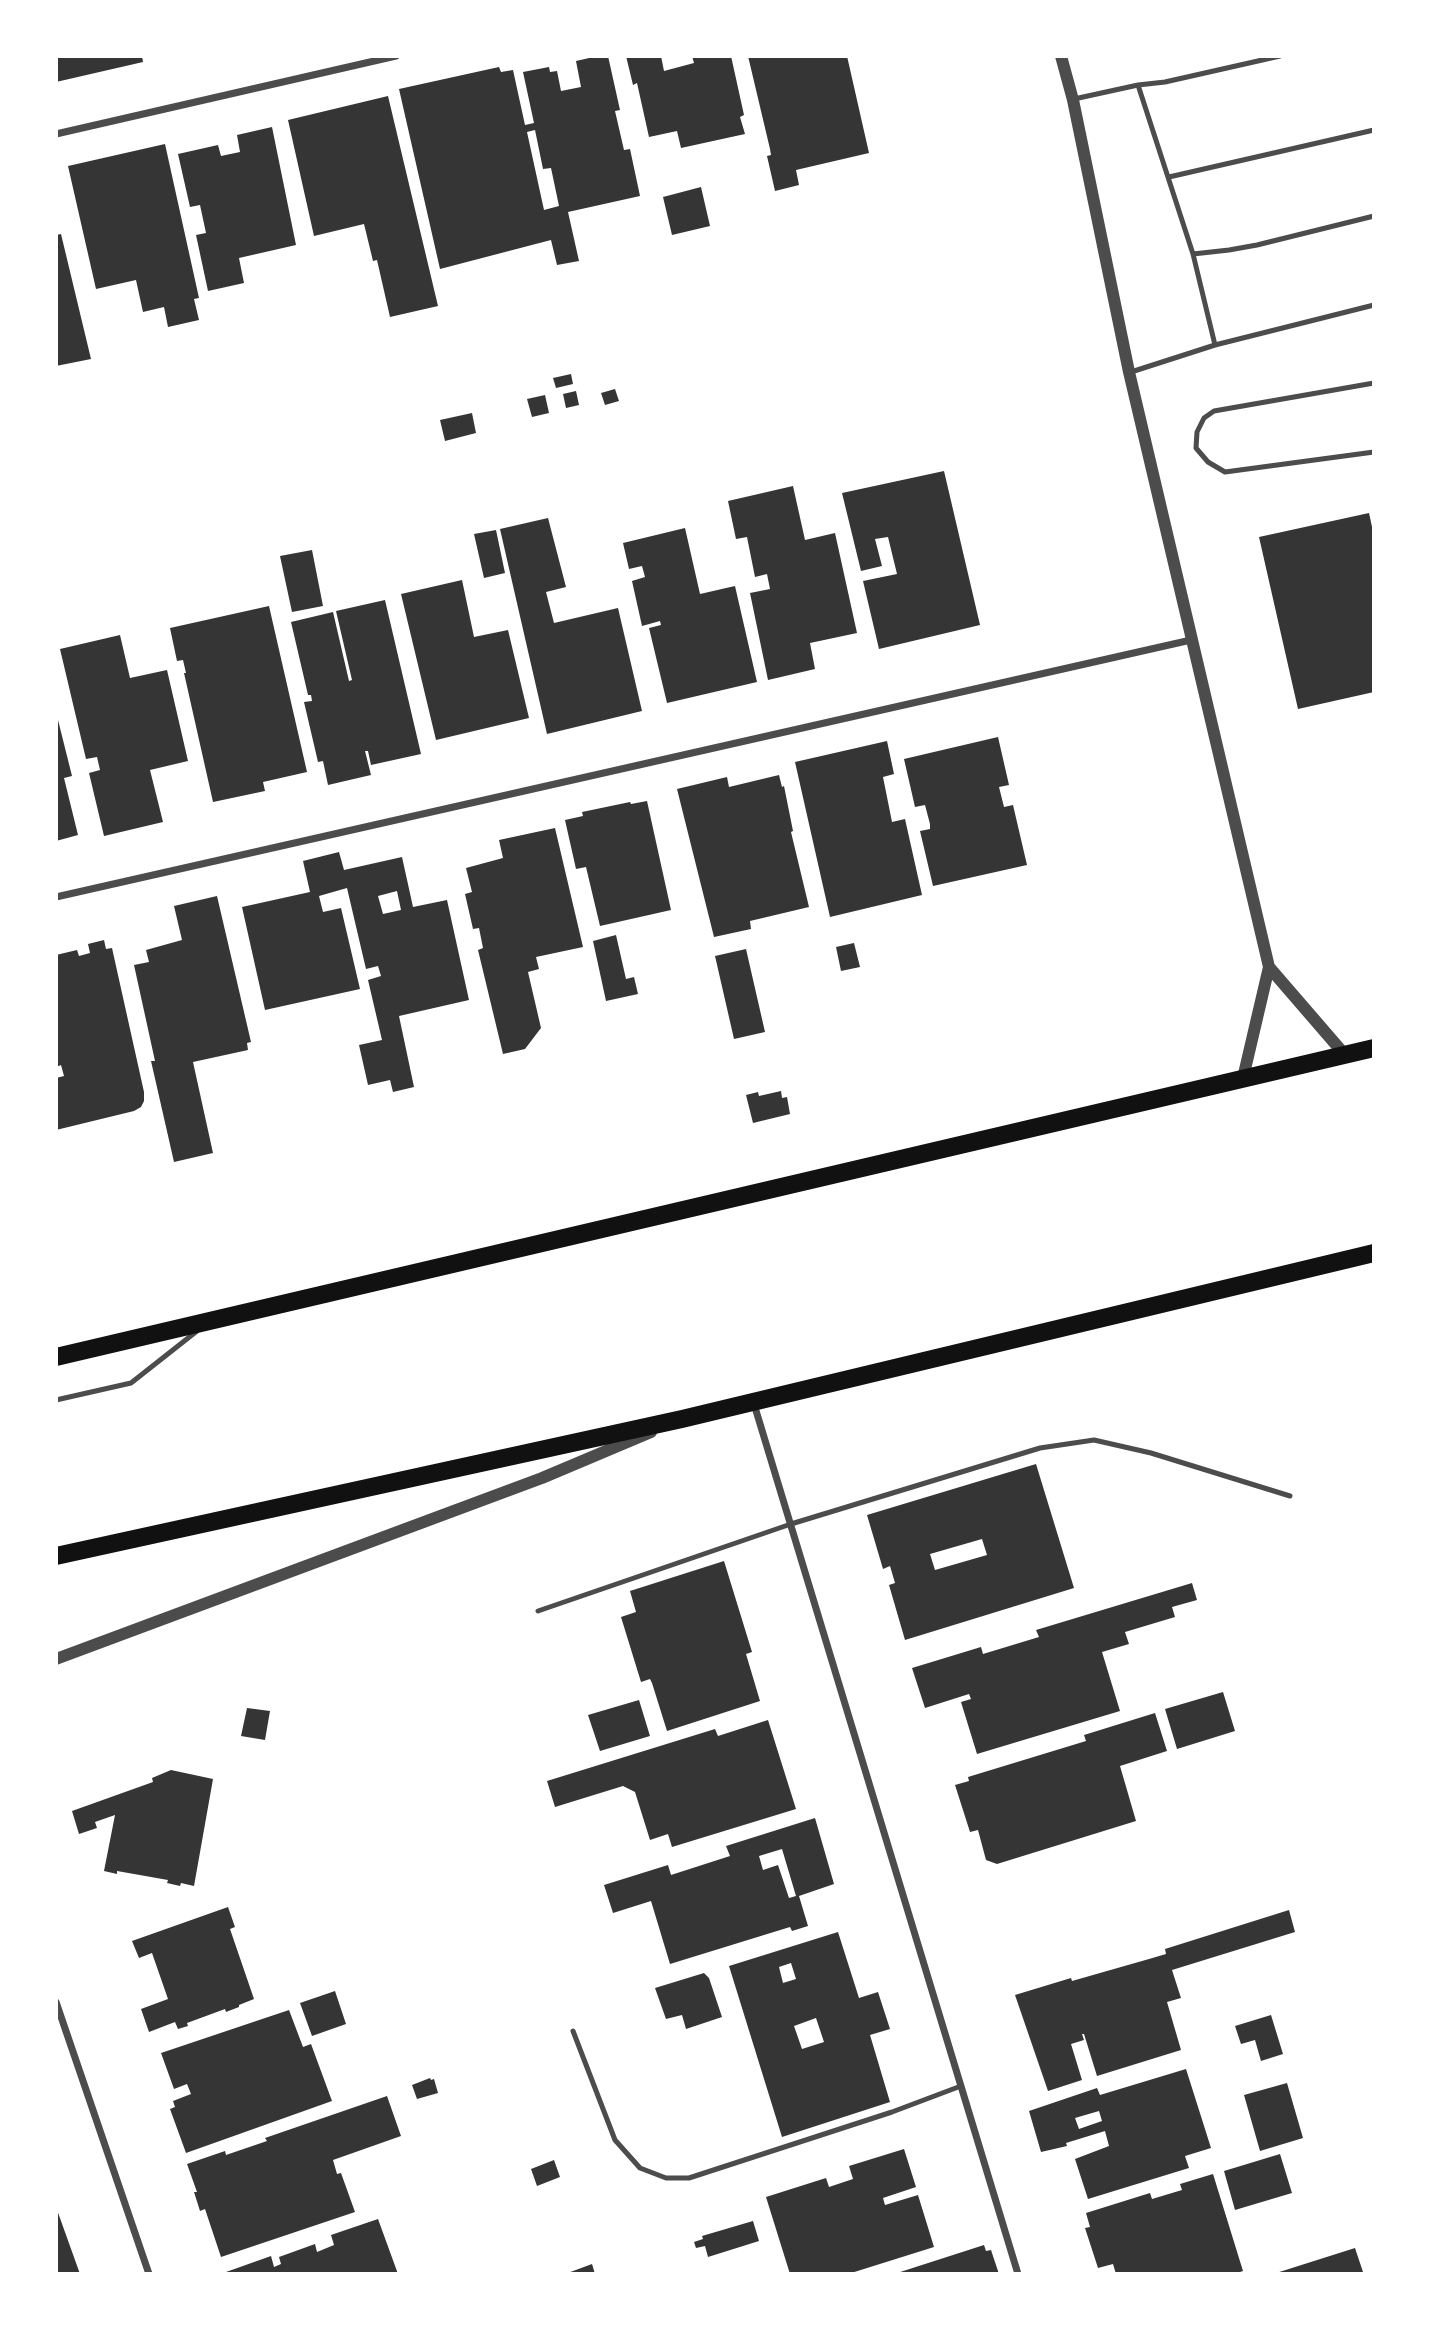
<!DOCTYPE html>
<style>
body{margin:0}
#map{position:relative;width:1430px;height:2330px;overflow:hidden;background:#fff;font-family:"IBM Plex Serif",serif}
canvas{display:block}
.frame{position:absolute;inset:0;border:58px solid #fff;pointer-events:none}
</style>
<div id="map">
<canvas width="1430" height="2330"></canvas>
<div class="frame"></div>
</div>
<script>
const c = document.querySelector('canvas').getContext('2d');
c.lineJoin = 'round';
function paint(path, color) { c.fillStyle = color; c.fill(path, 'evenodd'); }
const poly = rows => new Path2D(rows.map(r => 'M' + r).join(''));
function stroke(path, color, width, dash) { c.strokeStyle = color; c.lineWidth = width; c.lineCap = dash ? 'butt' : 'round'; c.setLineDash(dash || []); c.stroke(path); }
const building = poly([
 [56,56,142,56,143,62,56,82],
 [598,56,608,56,620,110,615,111,624,150,630,149,640,196,568,212,579,261,557,265,551,240,440,269,399,89,499,67,501,72,513,70,525,125,534,123,523,72,549,67,550,72,557,71,561,91,581,87,576,61],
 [535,130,543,169,551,168,559,206,544,210,527,132],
 [626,56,661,56,664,71,694,63,692,56,731,56,744,115,740,117,745,134,681,148,677,131,649,137,637,83,633,85],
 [748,56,847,56,869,153,796,170,799,185,775,191,767,156,771,155,770,149],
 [388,96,438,306,390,317,377,260,373,261,364,224,314,236,288,120],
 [272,127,296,245,239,258,244,283,208,291,196,235,206,233,200,205,190,207,178,154,218,145,221,156,240,152,237,135],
 [165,144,199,298,194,299,199,320,168,327,164,307,143,312,136,280,96,289,68,166],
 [701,187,710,226,672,235,663,197],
 [61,234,91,359,56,366,56,235],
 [571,374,573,384,556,388,553,378],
 [615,389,619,401,605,405,601,393],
 [576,391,579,405,566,408,563,394],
 [545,395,549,413,532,417,527,399],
 [472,413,476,433,445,441,440,420],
 [944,471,980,625,879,649,863,581,897,574,888,537,875,539,882,566,861,571,842,493],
 [793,486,805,540,835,533,857,633,810,643,815,669,768,680,750,593,770,589,767,574,755,577,747,537,736,539,728,501],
 [1369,513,1374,536,1374,692,1298,709,1259,537],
 [548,518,566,587,546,592,554,623,618,608,642,711,547,734,500,529],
 [685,528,700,594,735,586,757,682,667,703,649,628,661,625,660,621,642,626,632,581,645,577,642,566,629,569,623,543],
 [496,530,505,573,484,578,474,534],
 [312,550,323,606,292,612,280,556],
 [462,580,474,637,508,630,529,718,436,740,401,594],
 [385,600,421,754,371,765,368,751,365,751,371,775,328,785,323,761,318,762,304,702,312,701,311,695,308,695,291,622,333,612,349,681,352,680,336,611],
 [269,606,307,772,263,782,265,791,213,802,184,673,186,673,183,660,177,661,170,628],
 [120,635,130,678,167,670,188,761,150,770,163,822,104,836,89,773,100,770,97,757,86,759,60,649],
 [56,712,72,776,64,778,78,835,56,841],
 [998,737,1009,785,999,787,1004,807,1013,805,1027,865,933,886,920,831,930,829,930,824,925,805,915,807,904,759],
 [887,741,894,774,883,777,892,822,905,819,922,895,830,917,795,762],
 [779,775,782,787,784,786,793,831,791,832,809,907,750,921,751,929,714,937,677,789,727,777,729,787],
 [647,801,671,910,600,926,586,867,576,869,565,820,583,816,582,812,630,802,631,804],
 [555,828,583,947,536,957,539,969,528,972,541,1028,525,1049,503,1054,478,950,483,948,479,928,473,929,465,894,472,892,466,868,503,858,499,840],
 [339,852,344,870,402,857,413,907,447,900,469,1000,399,1016,414,1087,393,1092,390,1080,368,1085,359,1045,382,1040,368,980,381,976,378,966,366,969,347,888,319,896,323,912,341,908,360,989,265,1010,242,907,310,892,303,861],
 [397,891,401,910,383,914,378,896],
 [217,896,251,1042,247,1043,248,1050,193,1062,213,1153,174,1162,151,1061,155,1061,134,965,149,962,146,950,182,940,174,906],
 [616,935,626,979,634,977,638,994,606,1001,593,941],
 [104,940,106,949,112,948,144,1092,144,1101,141,1107,134,1111,56,1130,56,1078,64,1076,61,1065,56,1067,56,955,77,950,79,956,90,953,88,944],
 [854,943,860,967,841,971,836,947],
 [746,949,765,1032,734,1039,715,956],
 [781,1091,782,1098,787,1097,790,1114,753,1123,746,1095,758,1092,759,1096],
 [1036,1464,1074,1588,905,1640,889,1585,895,1583,890,1566,883,1569,867,1515],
 [982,1539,987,1555,935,1570,930,1554],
 [724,1561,752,1652,746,1654,760,1701,667,1731,652,1683,650,1679,641,1682,621,1617,636,1612,630,1591],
 [1192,1583,1197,1600,1172,1607,1175,1617,1125,1632,1129,1644,1102,1652,1120,1711,977,1754,961,1702,971,1699,969,1694,925,1708,912,1668,981,1647,983,1654,1039,1637,1036,1630],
 [1223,1692,1235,1731,1177,1749,1165,1709],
 [639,1700,650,1736,600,1751,588,1715],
 [247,1708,270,1711,265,1740,241,1736],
 [1155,1713,1167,1751,1120,1766,1136,1821,997,1864,986,1860,978,1830,970,1832,955,1785,969,1781,968,1777,1086,1741,1084,1735],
 [768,1720,796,1809,672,1847,668,1834,650,1840,635,1792,623,1786,555,1807,547,1781,715,1729,718,1736],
 [171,1770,213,1779,194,1886,181,1883,180,1886,167,1883,168,1880,117,1871,117,1874,104,1871,115,1815,95,1822,97,1828,79,1834,72,1811,153,1782,152,1778],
 [815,1818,834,1884,799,1896,808,1926,792,1931,790,1927,670,1964,651,1901,613,1913,604,1885,668,1865,671,1875,730,1856,726,1846],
 [782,1849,796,1896,789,1898,778,1865,763,1870,759,1856],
 [228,1907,235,1927,230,1929,254,1999,239,2005,239,2007,226,2012,225,2009,187,2023,188,2026,178,2029,175,2022,149,2032,141,2009,168,1999,152,1953,139,1958,132,1941],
 [1289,1910,1295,1932,1172,1970,1181,1998,1167,2002,1181,2050,1097,2076,1084,2034,1082,2034,1084,2040,1071,2044,1082,2080,1048,2091,1015,1995,1071,1978,1072,1981,1149,1959,1166,1954,1165,1949],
 [838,1932,859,1998,878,1992,890,2029,870,2035,890,2102,782,2137,729,1966],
 [791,1963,796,1979,783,1983,779,1967],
 [816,2018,824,2042,802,2049,794,2026],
 [704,1973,709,1978,722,2017,686,2029,682,2015,666,2019,655,1988],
 [335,1991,346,2024,312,2036,300,2003],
 [289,2010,303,2047,311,2044,332,2101,186,2153,170,2109,175,2107,173,2101,191,2094,187,2084,174,2089,161,2053],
 [1271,2015,1283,2054,1261,2061,1255,2040,1241,2044,1235,2026],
 [1186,2069,1211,2148,1185,2156,1189,2168,1088,2199,1075,2159,1109,2146,1105,2131,1066,2143,1067,2146,1041,2152,1029,2111,1097,2088,1100,2095],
 [1099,2111,1102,2121,1079,2129,1075,2118],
 [430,2078,431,2080,434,2079,438,2093,417,2099,412,2085],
 [1287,2083,1303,2138,1260,2151,1244,2095],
 [387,2096,401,2136,333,2160,337,2174,341,2173,355,2212,221,2257,205,2209,200,2211,194,2192,197,2192,187,2164,225,2151,226,2155,267,2141,265,2138],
 [904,2149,916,2187,883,2198,885,2205,918,2195,934,2247,848,2274,790,2274,766,2197,826,2178,829,2187,853,2179,849,2166],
 [1280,2154,1292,2193,1235,2210,1224,2171],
 [554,2160,560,2177,537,2186,531,2169],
 [1213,2174,1243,2271,1234,2274,1116,2274,1113,2264,1098,2268,1085,2228,1090,2227,1086,2213,1150,2193,1152,2199,1182,2190,1180,2184],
 [56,2207,80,2274,56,2274],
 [378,2219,398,2274,226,2274,226,2272,271,2256,274,2267,281,2264,279,2257,315,2244,317,2252,334,2245,331,2235],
 [753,2221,759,2241,708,2257,705,2246,696,2248,694,2242,703,2239,702,2236],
 [984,2245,986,2251,991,2250,999,2274,894,2274],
 [1355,2248,1363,2272,1358,2274,1273,2274],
 [592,2264,595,2274,565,2274]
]);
const service = poly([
 [1138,85,1193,254,1215,345],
 [1074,99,1138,85,1165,82,1280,56],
 [1169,177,1374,130],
 [1193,254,1229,250,1257,245,1374,216],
 [1131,372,1215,345,1374,305],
 [1374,383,1214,411,1204,418,1197,432,1196,448,1208,462,1225,472,1374,452],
 [56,1400,131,1383,197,1331],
 [538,1611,791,1524,1040,1448,1094,1440,1151,1453,1290,1496],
 [573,2031,615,2140,640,2168,666,2178,689,2178,892,2112,961,2086]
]);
const minor = poly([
 [56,134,396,56],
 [56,897,1191,640],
 [754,1404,1018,2274],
 [56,2002,149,2274]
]);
const tertiary = poly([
 [1061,56,1073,100,1129,372,1269,967,1243,1078],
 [1269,967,1345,1055],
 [56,1659,542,1478,651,1432]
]);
const primary = poly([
 [56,1357,1374,1048],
 [56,1556,682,1419,1374,1253]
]);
paint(building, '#353535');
stroke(service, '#4c4c4c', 5);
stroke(minor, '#4c4c4c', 7);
stroke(tertiary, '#4c4c4c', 12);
stroke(primary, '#111', 18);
</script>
